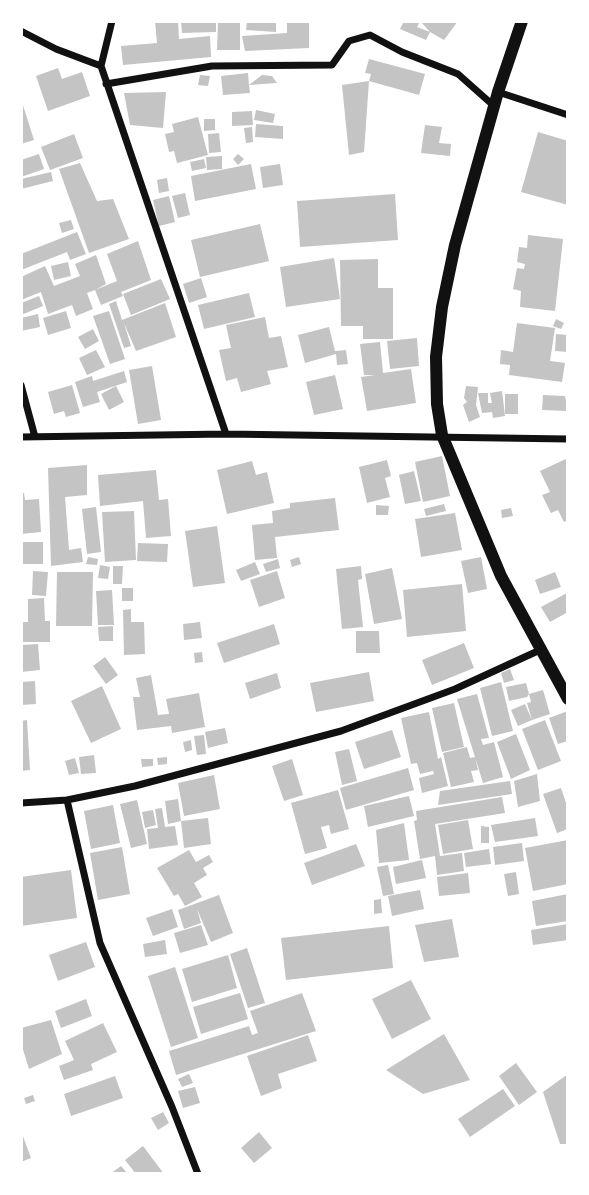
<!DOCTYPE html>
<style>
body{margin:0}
#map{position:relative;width:589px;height:1195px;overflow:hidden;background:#fff;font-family:"Fira Sans Condensed",sans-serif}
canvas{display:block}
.frame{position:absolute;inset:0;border:23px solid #fff;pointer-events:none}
</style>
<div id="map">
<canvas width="589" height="1195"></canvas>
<div class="frame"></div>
</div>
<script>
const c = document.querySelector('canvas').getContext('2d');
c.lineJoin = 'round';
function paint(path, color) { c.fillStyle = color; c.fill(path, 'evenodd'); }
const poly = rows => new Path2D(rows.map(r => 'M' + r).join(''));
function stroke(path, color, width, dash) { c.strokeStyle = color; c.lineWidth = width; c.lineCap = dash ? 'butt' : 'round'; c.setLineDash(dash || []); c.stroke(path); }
const building = poly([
 [155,21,178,21,179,39,210,36,211,57,123,65,121,46,157,43],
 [181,21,216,21,216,32,182,33],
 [218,21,240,21,240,50,217,50],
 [247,21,276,21,276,32,246,30],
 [287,21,309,21,309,48,245,51,242,36,287,33],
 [404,21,419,23,417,27,430,32,420,21,458,21,444,40,430,32,426,40,400,29],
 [369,59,425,74,419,95,369,81,371,74,365,73],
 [58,68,62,79,82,72,90,96,48,111,36,76],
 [248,73,249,85,262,75,272,76,277,83,249,85,250,93,223,95,221,76],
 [200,75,210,76,208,86,198,85],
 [369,81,364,152,349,155,342,85],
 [166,92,163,128,130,125,124,93],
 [21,99,34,140,21,144],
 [256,110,275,114,273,123,254,120],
 [252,111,253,125,232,126,232,112],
 [198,117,208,155,177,163,174,151,169,152,165,134,174,132,172,124],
 [204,119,215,119,215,130,204,131],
 [256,124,283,126,283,139,255,137],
 [425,125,442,127,439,143,451,144,450,156,421,153],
 [252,127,253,142,246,143,244,128],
 [538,132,568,141,568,205,521,192],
 [219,133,221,152,209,153,208,134],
 [74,134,83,158,50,170,41,147],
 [39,154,44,169,21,177,21,160],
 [238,154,244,159,238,165,233,159],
 [222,156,222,169,207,170,206,157],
 [204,159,206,168,192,171,190,162],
 [80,163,97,201,113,199,129,239,89,253,59,169],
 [251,164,256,189,195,201,191,176],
 [280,164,283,185,263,188,260,167],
 [51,172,53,181,21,189,21,179],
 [167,178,169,191,159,193,157,180],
 [185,193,190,215,178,218,172,196],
 [395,194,398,240,300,247,297,201],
 [169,196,175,222,159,226,153,200],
 [71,220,74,229,62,233,59,223],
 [260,224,269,261,200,277,191,240],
 [77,232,86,254,70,260,67,252,21,270,21,254],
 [528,235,563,239,555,311,520,307,521,291,513,289,517,268,524,269,525,264,517,262,519,247,527,248],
 [138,241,151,280,121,292,123,296,101,305,95,290,87,293,93,309,76,316,72,305,48,314,41,292,21,300,21,277,45,266,54,286,80,276,75,264,96,255,106,284,95,290,117,281,107,254],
 [334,258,340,299,286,307,280,267],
 [378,259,378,288,393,288,393,339,363,339,363,326,341,326,340,260],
 [68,262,71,276,54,280,51,266],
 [201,278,207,297,189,303,183,284],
 [161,279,170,299,131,315,123,294],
 [249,293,255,317,204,329,198,305],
 [39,296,43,306,21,315,21,303],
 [116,301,122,320,165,303,176,337,136,351,124,323,131,346,124,348,109,304],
 [66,311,71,328,48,335,43,318],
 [109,311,125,359,110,364,93,316],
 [38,314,40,327,21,331,21,318],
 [265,317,269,338,281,336,288,367,267,371,271,384,241,392,237,378,226,381,219,350,231,348,226,325],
 [556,319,564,323,561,329,553,326],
 [517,323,555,328,550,361,565,363,562,382,509,375,510,365,500,364,501,350,513,352],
 [329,327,335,351,346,350,348,364,337,365,336,354,305,363,298,335],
 [93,329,99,341,85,349,78,337],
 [556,334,568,335,568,352,555,351],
 [417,338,419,366,390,369,387,341],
 [380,342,383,373,411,369,416,403,367,411,361,377,375,375,364,375,360,344],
 [96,350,105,367,87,375,79,358],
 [152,366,161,420,138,424,129,370],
 [124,371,127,382,97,392,100,402,83,407,75,382,92,376,93,381],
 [335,375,343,409,314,415,306,382],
 [72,385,80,413,66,417,64,411,54,414,48,392],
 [116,386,124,402,109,410,101,394],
 [466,386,478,387,476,405,480,417,469,422,463,405,467,402,464,398],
 [502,391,505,416,493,418,492,412,482,413,478,393,488,393,488,403,492,403,490,393],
 [505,394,518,394,518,414,505,414],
 [543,395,565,396,568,411,542,410],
 [442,456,450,496,423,502,415,462],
 [568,458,568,520,564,522,558,510,551,513,542,495,550,492,540,471],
 [387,460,391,476,385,478,390,497,367,503,359,467],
 [252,461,256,475,267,472,274,503,227,514,217,470],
 [87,465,87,495,65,497,69,550,81,548,83,562,51,566,48,468],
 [156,470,159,500,168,499,171,536,146,538,143,501,100,506,98,475],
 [414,471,421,501,405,504,399,475],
 [21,493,24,493,25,500,39,499,41,532,21,534],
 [335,498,339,530,275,537,277,558,255,560,252,525,273,523,272,511,290,508,290,503],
 [444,504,446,511,426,516,424,509],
 [376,505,389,506,388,515,376,515],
 [96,507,101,552,87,554,82,509],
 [511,508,513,516,502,518,501,510],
 [134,511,136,560,105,562,102,512],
 [455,513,462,550,421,557,415,519],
 [217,526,225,583,193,587,185,531],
 [21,542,43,542,43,564,21,564],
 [138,543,168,544,167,562,137,561],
 [88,557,98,559,97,565,86,564],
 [299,557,301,564,292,567,290,560],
 [481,557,487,589,468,593,461,561],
 [278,559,280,568,266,572,263,564],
 [255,562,260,574,241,581,236,570],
 [100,565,110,567,108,579,98,578],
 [113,566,123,566,122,584,113,584],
 [361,566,362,579,358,580,363,627,342,629,336,569],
 [392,568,402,619,374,624,365,574],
 [33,571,48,572,46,596,32,595],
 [277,571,285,598,259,607,250,580],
 [57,572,93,572,92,626,56,626],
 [555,572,561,587,540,594,535,580],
 [462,584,466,631,407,637,403,590],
 [122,588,133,588,133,601,122,601],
 [112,590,114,625,98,625,96,591],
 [567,593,568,612,550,622,541,607],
 [44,598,45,621,50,621,50,642,21,642,21,622,28,622,28,599],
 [131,609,131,622,144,622,145,654,124,655,123,610],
 [200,622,202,638,184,640,183,624],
 [274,624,280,644,224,663,217,643],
 [113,626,113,641,99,641,98,627],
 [356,631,379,631,380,653,356,653],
 [464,643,474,668,432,685,422,660],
 [38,644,40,670,21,672,21,645],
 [202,652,203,662,195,663,194,653],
 [105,657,118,675,106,684,93,666],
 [510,669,514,680,504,683,501,673],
 [369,672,374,701,316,712,310,683],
 [277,673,281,688,250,699,245,683],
 [151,675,158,715,169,714,166,699,199,693,205,727,172,733,171,726,137,730,133,697,140,697,136,678],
 [35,681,36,704,21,705,21,682],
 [501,682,513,731,492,736,480,688],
 [526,683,529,694,543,690,550,714,532,720,527,703,531,702,529,694,527,697,509,701,506,687],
 [102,686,121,729,91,743,71,701],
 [477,694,489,738,481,739,483,745,494,742,503,777,483,783,457,699],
 [454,703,464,747,442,752,432,708],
 [525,704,532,720,518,726,511,710],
 [568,711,568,741,558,744,549,718],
 [429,712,438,759,441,757,448,786,422,793,419,778,434,774,433,771,420,774,417,763,411,764,401,718],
 [27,720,30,770,21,771,21,721],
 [545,720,561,761,538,770,522,729],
 [225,728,228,743,208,748,205,732],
 [392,730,401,757,364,769,355,742],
 [516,734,530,770,511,779,497,742],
 [204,735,206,754,197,755,194,736],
 [191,740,192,750,185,752,183,742],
 [467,747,470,758,475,757,478,770,471,771,474,782,451,787,443,753],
 [349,749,357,781,342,785,335,752],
 [94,755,96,773,81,774,79,757],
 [167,757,167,764,158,765,157,758],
 [75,758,79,773,69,775,65,761],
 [141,759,153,759,153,766,142,767],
 [292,759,303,795,284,801,272,766],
 [408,768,414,790,346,810,340,788],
 [537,774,540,801,518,807,514,781],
 [214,775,220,809,184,816,178,783],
 [510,781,512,794,438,805,440,791],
 [561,788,568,809,568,829,557,833,543,794],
 [338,790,349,829,331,834,329,825,321,827,327,848,305,854,291,803],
 [409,796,414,816,368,827,364,806],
 [502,797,505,813,435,824,440,856,462,853,464,871,437,875,435,856,420,859,414,821,417,820,416,811],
 [178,799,181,821,168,824,165,801],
 [137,800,147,844,131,848,120,804],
 [113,805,120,843,91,849,84,811],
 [162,808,165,827,175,826,178,845,149,849,147,829,158,828,155,809],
 [153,810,156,825,145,828,142,812],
 [208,818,211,844,184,848,181,821],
 [535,818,538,836,495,842,491,825],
 [468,820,473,849,443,854,438,825],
 [404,823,409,860,379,863,376,830],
 [481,826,489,827,489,843,481,843],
 [568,840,568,884,533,891,525,848],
 [522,843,524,861,495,865,493,847],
 [356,844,365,866,312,885,304,863],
 [122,847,130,894,98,900,90,853],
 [489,849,491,864,466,867,464,853],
 [189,850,196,862,209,855,213,862,203,868,207,875,194,883,202,897,185,906,178,894,174,896,157,868],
 [422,860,426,878,396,884,393,867],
 [388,865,394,894,383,896,377,867],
 [71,870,77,918,21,926,21,877],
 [516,872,519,894,508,896,504,874],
 [468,873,470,893,439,896,437,877],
 [420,890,424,909,392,916,388,896],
 [568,894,568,921,536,926,532,901],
 [219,895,233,933,211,942,197,909,201,923,184,929,178,910],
 [381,899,382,913,374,914,374,900],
 [172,909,178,927,153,936,146,918],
 [452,919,459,957,424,962,415,925],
 [568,924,568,940,533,945,531,930],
 [201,925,208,945,180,953,174,933],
 [389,926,393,968,286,980,281,938],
 [165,940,167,954,145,957,143,944],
 [86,942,95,967,58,981,49,955],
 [247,948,265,1003,248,1008,230,954],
 [228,955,237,988,192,1002,182,969],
 [175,967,198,1038,171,1047,148,976],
 [411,980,431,1019,392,1039,372,999],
 [240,993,248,1019,201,1034,193,1007],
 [302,993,316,1031,176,1075,169,1051,249,1026,252,1035,258,1033,250,1011],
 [86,999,92,1016,61,1028,55,1011],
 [51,1020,62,1054,29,1069,21,1043,21,1028],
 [103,1023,117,1052,91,1064,93,1070,64,1080,59,1066,74,1060,65,1041],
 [444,1034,470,1080,423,1094,386,1070],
 [308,1035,317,1061,278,1074,282,1088,261,1096,247,1056],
 [516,1063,537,1092,519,1105,499,1076],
 [189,1074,193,1083,182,1087,178,1079],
 [568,1074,568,1144,560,1144,543,1092],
 [115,1076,123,1098,71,1116,64,1094],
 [195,1087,200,1103,183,1108,178,1091],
 [503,1089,515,1106,470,1137,458,1119],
 [33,1095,35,1101,26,1104,24,1098],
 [163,1112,169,1123,158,1130,151,1118],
 [21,1131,31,1158,21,1162],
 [259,1132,272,1148,254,1163,241,1148],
 [143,1146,164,1174,136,1174,125,1160],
 [121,1166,128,1174,110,1174]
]);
const minor = poly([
 [112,21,101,66,226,434],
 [21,31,56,49,101,66],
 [106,84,212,66,332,65,349,41,370,35,402,52,458,74,494,106],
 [498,92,568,115],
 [21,385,35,437],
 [21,437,226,434,568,439],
 [67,800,100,943,172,1107,198,1174],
 [21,803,67,800,135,786,341,731,455,689,540,650]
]);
const tertiary = poly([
 [522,21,498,92,455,245,442,307,436,357,437,404,442,435,501,576,568,699]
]);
paint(building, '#c4c4c4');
stroke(minor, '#111', 7);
stroke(tertiary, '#111', 12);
</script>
